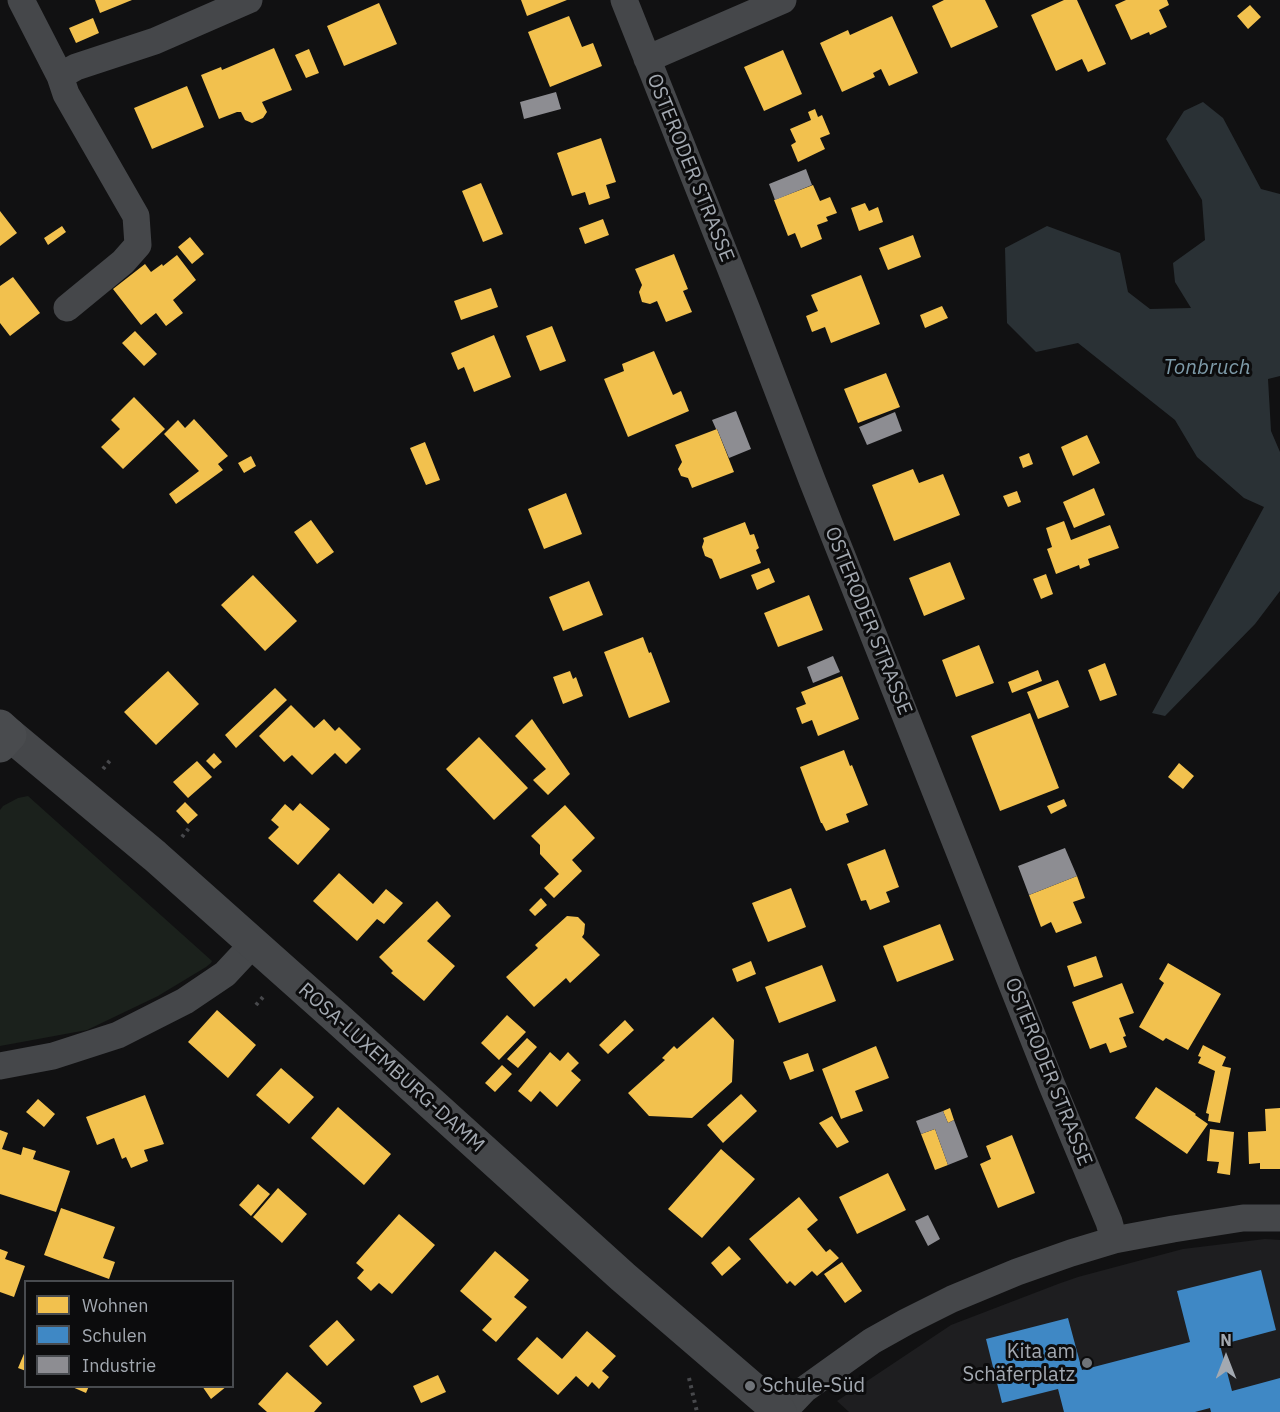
<!DOCTYPE html>
<meta charset="utf-8">
<style>
body{margin:0}
#map{position:relative;width:1280px;height:1412px;overflow:hidden;background:#111112;font-family:"IBM Plex Sans",sans-serif}
canvas{display:block}
.legend{position:absolute;left:24px;top:1280px;width:210px;height:108px;box-sizing:border-box;background:#0c0c0d;border:2px solid #484b4f;margin:0;padding:8px 10px;list-style:none;font-size:18px;color:#a3a9b1}
.legend li{display:flex;align-items:center;gap:12px;height:30px}
.legend b{width:30px;border:2px solid #484b4f}
.north{position:absolute;left:1196px;top:1328px;width:60px;height:60px;-webkit-text-stroke:4px #0c0c0d;paint-order:stroke;rotate:0deg;font-size:16px;font-weight:700;line-height:24px;text-align:center;color:#a3a9b1}
.north::after{content:'';display:block;margin:auto;width:21px;height:27px;background:#a3a9b1;clip-path:polygon(50% 0,100% 100%,50% 72%,0 100%)}
</style>
<div id="map">
<canvas width="1280" height="1412"></canvas>
<ul class="legend">
<li><b style="height:16px;background:#f2c14e"></b>Wohnen</li>
<li><b style="height:16px;background:#3f88c5"></b>Schulen</li>
<li><b style="height:16px;background:#8d8d92"></b>Industrie</li>
</ul>
<div class="north">N</div>
</div>
<script>
const c = document.querySelector('canvas').getContext('2d');
c.lineJoin = 'round';
function paint(path, color) { c.fillStyle = color; c.fill(path, 'evenodd'); }
const poly = rows => new Path2D(rows.map(r => 'M' + r).join(''));
function stroke(path, color, width, dash) { c.strokeStyle = color; c.lineWidth = width; c.lineCap = dash ? 'butt' : 'round'; c.setLineDash(dash || []); c.stroke(path); }
function write(font, color, halo, rows, align = 'center') {
  c.font = font + ' "IBM Plex Sans",sans-serif'; c.lineWidth = 6; c.setLineDash([]); c.textBaseline = 'middle'; c.strokeStyle = halo; c.fillStyle = color; for (const [text, x, y, turn = 0] of rows) {
    c.save(); c.translate(x, y); c.rotate((+turn || 0) * Math.PI / 180); c.textAlign = isNaN(turn) ? turn : align; if (halo) c.strokeText(text, 0, 0); c.fillText(text, 0, 0); c.restore();
  }
}
const built = poly([
 [1265,1239,1280,1240,1280,1412,849,1412,837,1401,951,1325,1058,1284,1078,1277,1183,1249]
]);
const green = poly([
 [28,796,212,961,211,963,206,967,158,996,87,1030,0,1046,0,810,3,806,18,798]
]);
const water = poly([
 [1203,102,1223,118,1261,189,1280,194,1280,376,1268,379,1271,431,1280,452,1280,591,1255,624,1165,716,1152,713,1264,507,1244,498,1197,457,1175,420,1078,343,1036,352,1007,323,1005,248,1047,226,1120,253,1128,292,1150,309,1191,308,1175,282,1173,263,1205,240,1202,200,1166,139,1184,111]
]);
const homes = poly([
 [95,0,132,0,100,13],
 [521,0,567,0,527,16],
 [944,0,985,0,998,27,951,48,932,6],
 [1064,0,1077,0,1106,64,1088,72,1082,59,1056,71,1031,15],
 [1126,0,1167,0,1169,5,1159,10,1167,27,1150,35,1149,32,1131,40,1115,5],
 [379,3,397,44,344,66,327,26],
 [1250,5,1261,17,1248,29,1237,16],
 [569,16,582,47,593,43,602,66,550,87,528,32],
 [892,16,918,73,889,86,881,69,873,73,875,77,842,92,820,43,848,30,850,35],
 [93,18,99,33,76,43,69,28],
 [274,48,292,90,262,102,267,112,263,118,252,123,245,120,241,112,237,112,219,119,201,75,221,67,222,70],
 [309,49,319,73,306,78,295,55],
 [783,50,802,94,764,111,744,67],
 [187,86,204,127,152,149,134,108],
 [815,109,818,117,822,115,830,134,820,138,825,149,798,162,791,145,796,142,790,129,811,120,808,112],
 [601,138,616,182,606,185,610,198,589,205,585,192,572,196,557,153],
 [481,183,503,234,483,242,462,191],
 [813,185,820,201,830,197,837,213,826,217,828,221,817,225,822,239,801,248,795,233,788,236,774,200],
 [865,203,869,211,878,207,883,222,859,231,851,208],
 [0,211,17,233,0,246],
 [603,219,609,235,585,244,579,228],
 [62,226,66,232,48,245,44,238],
 [913,235,921,257,888,270,879,248],
 [190,237,204,254,192,264,178,247],
 [674,254,688,289,683,291,692,312,666,322,657,301,650,304,642,302,639,292,642,285,635,269],
 [177,255,196,280,173,300,183,313,166,326,156,313,141,325,113,289,145,264,151,272,162,264,163,266],
 [861,275,880,324,831,343,825,327,812,332,806,316,818,311,811,295],
 [13,277,40,313,10,336,0,323,0,286],
 [491,288,498,307,461,320,454,301],
 [942,306,948,318,925,328,920,315],
 [552,326,566,361,540,371,526,336],
 [135,331,157,354,144,366,122,343],
 [494,335,511,377,474,392,464,367,458,370,451,353],
 [654,351,673,395,681,391,689,411,628,437,604,379,624,371,622,364],
 [886,373,900,407,858,423,844,389],
 [134,397,165,429,123,469,101,447,120,429,111,420],
 [194,419,228,456,218,464,223,470,176,504,169,494,199,471,164,434,178,420,185,428],
 [717,429,734,472,692,488,688,478,681,476,678,469,682,462,675,445],
 [1087,435,1100,463,1073,476,1061,447],
 [425,442,440,480,426,485,410,448],
 [1029,453,1033,464,1023,468,1019,457],
 [251,456,256,466,244,473,238,463],
 [913,469,919,483,943,474,960,515,894,541,872,485],
 [1094,488,1105,515,1074,528,1063,502],
 [1017,491,1021,502,1008,507,1003,496],
 [566,493,582,534,544,549,528,509],
 [311,520,334,552,317,564,294,532],
 [1064,521,1071,540,1110,525,1119,548,1088,559,1090,565,1080,569,1079,565,1056,574,1047,549,1052,547,1046,528],
 [745,522,750,535,754,534,759,548,756,550,761,563,720,579,712,559,705,556,702,547,704,541,703,538],
 [950,562,965,599,924,616,909,578],
 [769,568,775,582,757,590,751,575],
 [1046,574,1053,594,1041,599,1033,579],
 [253,575,297,621,265,651,221,605],
 [589,581,603,615,563,631,549,597],
 [809,595,823,630,778,647,764,613],
 [643,637,649,653,651,652,670,702,629,718,604,652],
 [979,645,994,683,956,697,942,660],
 [1105,663,1117,695,1100,701,1088,670],
 [1038,670,1042,681,1012,693,1008,682],
 [168,671,199,704,156,745,124,712],
 [570,671,573,679,576,677,583,696,563,704,553,677],
 [842,676,859,719,818,736,812,720,802,724,796,708,806,704,801,692],
 [1058,680,1069,707,1038,719,1027,692],
 [275,688,287,700,236,748,225,735],
 [291,705,314,728,324,719,335,731,339,727,361,749,346,764,335,753,312,775,292,755,284,762,259,736],
 [1030,713,1059,788,1000,811,971,736],
 [532,719,570,774,548,795,533,780,546,769,515,736],
 [479,737,528,788,494,820,446,769],
 [844,750,850,766,852,765,868,805,846,814,849,822,826,831,822,823,821,823,800,767],
 [214,753,222,762,214,769,206,761],
 [197,761,212,777,188,798,173,782],
 [1179,763,1194,776,1183,789,1168,777],
 [1064,799,1067,806,1051,814,1047,806],
 [185,802,198,815,188,824,176,811],
 [300,803,330,829,298,865,268,838,279,827,271,820,285,804,293,811],
 [565,805,595,838,572,860,582,871,554,898,544,888,559,874,540,854,540,845,531,836],
 [885,849,899,887,886,892,890,902,870,910,866,900,861,901,847,864],
 [339,873,373,904,386,889,403,903,384,924,377,919,357,941,313,901],
 [1077,876,1085,898,1073,902,1082,923,1056,933,1051,922,1041,927,1029,895],
 [791,888,806,927,768,942,752,903],
 [541,898,547,905,535,916,529,910],
 [437,901,451,916,427,941,455,966,424,1001,391,973,393,971,379,957],
 [567,916,578,917,585,924,584,934,582,937,600,955,570,983,566,978,534,1007,506,977,538,948,535,945],
 [940,924,954,960,897,982,883,946],
 [1096,956,1103,977,1074,987,1067,966],
 [751,961,756,974,737,982,732,969],
 [1168,963,1221,994,1188,1050,1166,1038,1163,1041,1139,1027,1164,983,1159,979],
 [822,965,836,1001,779,1023,765,987],
 [1122,983,1134,1013,1119,1018,1126,1036,1123,1037,1127,1047,1110,1053,1106,1043,1090,1049,1072,1002],
 [217,1010,256,1045,228,1078,188,1042],
 [507,1015,526,1032,499,1060,481,1043],
 [713,1017,734,1040,732,1082,692,1118,649,1116,628,1093,665,1060,662,1058,674,1046,677,1049],
 [625,1020,634,1030,608,1054,599,1045],
 [527,1038,537,1047,518,1068,507,1059],
 [1203,1045,1226,1057,1222,1066,1231,1068,1220,1123,1208,1121,1209,1114,1206,1113,1215,1071,1198,1063,1201,1057,1198,1056],
 [876,1046,889,1078,855,1091,863,1111,841,1119,822,1069],
 [550,1052,560,1061,568,1052,579,1063,571,1071,581,1080,557,1107,540,1091,531,1102,518,1091],
 [808,1053,814,1071,790,1080,783,1062],
 [502,1065,512,1074,495,1092,485,1083],
 [281,1068,314,1097,289,1124,256,1095],
 [1156,1087,1196,1114,1195,1115,1208,1124,1187,1154,1135,1118],
 [741,1094,757,1111,723,1143,707,1125],
 [145,1095,164,1144,144,1150,148,1161,131,1168,126,1157,122,1159,114,1138,97,1145,86,1117],
 [38,1099,55,1114,44,1127,26,1112],
 [338,1107,391,1154,364,1185,311,1138],
 [950,1108,954,1120,948,1123,943,1111],
 [1280,1108,1280,1169,1260,1169,1260,1163,1249,1164,1248,1132,1266,1131,1265,1109],
 [832,1116,849,1142,837,1148,819,1123],
 [935,1129,948,1165,935,1170,921,1134],
 [1210,1129,1234,1132,1230,1175,1217,1173,1219,1162,1207,1161],
 [0,1130,8,1133,2,1149,21,1155,23,1147,36,1151,33,1159,70,1171,56,1212,0,1194],
 [1012,1135,1035,1193,998,1208,980,1164,991,1159,986,1146],
 [721,1149,755,1179,702,1238,668,1209],
 [888,1173,906,1210,857,1234,839,1197],
 [258,1184,270,1194,251,1216,239,1205],
 [278,1188,307,1214,282,1243,253,1217],
 [799,1197,818,1220,807,1229,826,1252,830,1249,839,1258,817,1276,812,1271,795,1286,790,1281,787,1284,749,1239],
 [61,1208,115,1227,103,1258,115,1262,109,1279,44,1255],
 [399,1214,435,1245,392,1294,379,1283,371,1291,357,1278,364,1270,356,1263],
 [729,1246,741,1259,722,1276,711,1263],
 [0,1249,8,1252,5,1259,25,1266,14,1297,0,1292],
 [495,1251,529,1280,514,1297,527,1307,496,1342,482,1330,492,1319,460,1291],
 [842,1262,862,1291,845,1303,824,1274],
 [337,1320,355,1340,327,1366,309,1346],
 [587,1331,616,1356,602,1371,609,1377,599,1389,592,1382,588,1387,576,1376,558,1395,517,1359,537,1337,562,1359],
 [26,1349,26,1371,18,1368],
 [287,1372,322,1403,314,1412,267,1412,258,1404],
 [438,1375,446,1392,421,1403,413,1386],
 [70,1386,89,1386,86,1393],
 [202,1386,227,1386,211,1399]
]);
const schools = poly([
 [1261,1270,1276,1330,1220,1345,1232,1391,1280,1378,1280,1412,1211,1412,1210,1408,1195,1412,1064,1412,1058,1389,1002,1403,986,1339,1068,1318,1082,1370,1190,1342,1177,1291]
]);
const industry = poly([
 [556,92,561,109,524,119,520,102],
 [806,169,812,185,775,200,769,184],
 [736,411,751,449,729,458,717,429,716,429,712,420],
 [895,412,902,431,867,445,859,427],
 [833,656,840,672,813,683,807,667],
 [1065,848,1077,876,1029,895,1018,866],
 [943,1111,948,1123,954,1120,968,1157,948,1165,935,1129,921,1134,916,1121],
 [928,1215,940,1239,928,1246,915,1221]
]);
const path = poly([
 [103,769,112,758],
 [182,837,189,828],
 [256,1005,263,997],
 [689,1378,697,1412]
]);
const minor = poly([
 [21,0,60,76,66,94,136,216,138,245,123,262,67,308],
 [624,0,747,310,812,480,1051,1083,1109,1222,1114,1240],
 [647,59,783,0],
 [60,76,76,67,155,41,249,0],
 [0,1066,53,1056,118,1035,185,1001,225,974,253,944],
 [783,1412,805,1389,872,1341,906,1322,952,1299,1017,1272,1071,1253,1114,1240,1173,1229,1243,1218,1280,1218]
]);
const tertiary = poly([
 [10,735,155,856,338,1019,623,1277,780,1412]
]);
const secondary = poly([
 [0,726,10,735,0,746]
]);
const markers = [
 [1087,1363,6,"#707479"],
 [750,1386,6,"#707479"]
];
const streetNames = [
 ["OSTERODER STRASSE",690,168,68],
 ["OSTERODER STRASSE",868,621,68],
 ["ROSA-LUXEMBURG-DAMM",391,1068,42],
 ["OSTERODER STRASSE",1048,1072,68]
];
const poiNames = [
 ["Kita am",1075,1352],
 ["Schäferplatz",1075,1375],
 ["Schule-Süd",762,1386,"left"]
];
const waterNames = [
 ["Tonbruch",1207,368]
];
paint(built, '#1e1e20');
paint(green, '#1b211c');
paint(water, '#2a3135');
paint(homes, '#f2c14e');
paint(schools, '#3f88c5');
paint(industry, '#8d8d92');
stroke(path, '#47484b', 4, [3, 4.5]);
stroke(minor, '#45474a', 27);
stroke(tertiary, '#45474a', 33);
stroke(secondary, '#494b4e', 33);
for (const [x, y, r, color] of markers) { const dot = new Path2D(); dot.arc(x, y, r, 0, 2 * Math.PI); c.fillStyle = color; c.fill(dot); stroke(dot, '#0c0c0d', 2); }
write('20px', '#a3a9b1', '#0c0c0d', streetNames);
write('20px', '#a3a9b1', '#0c0c0d', poiNames, 'right');
write('italic 21px', '#7e9ba9', '#0c0c0d', waterNames);
</script>
